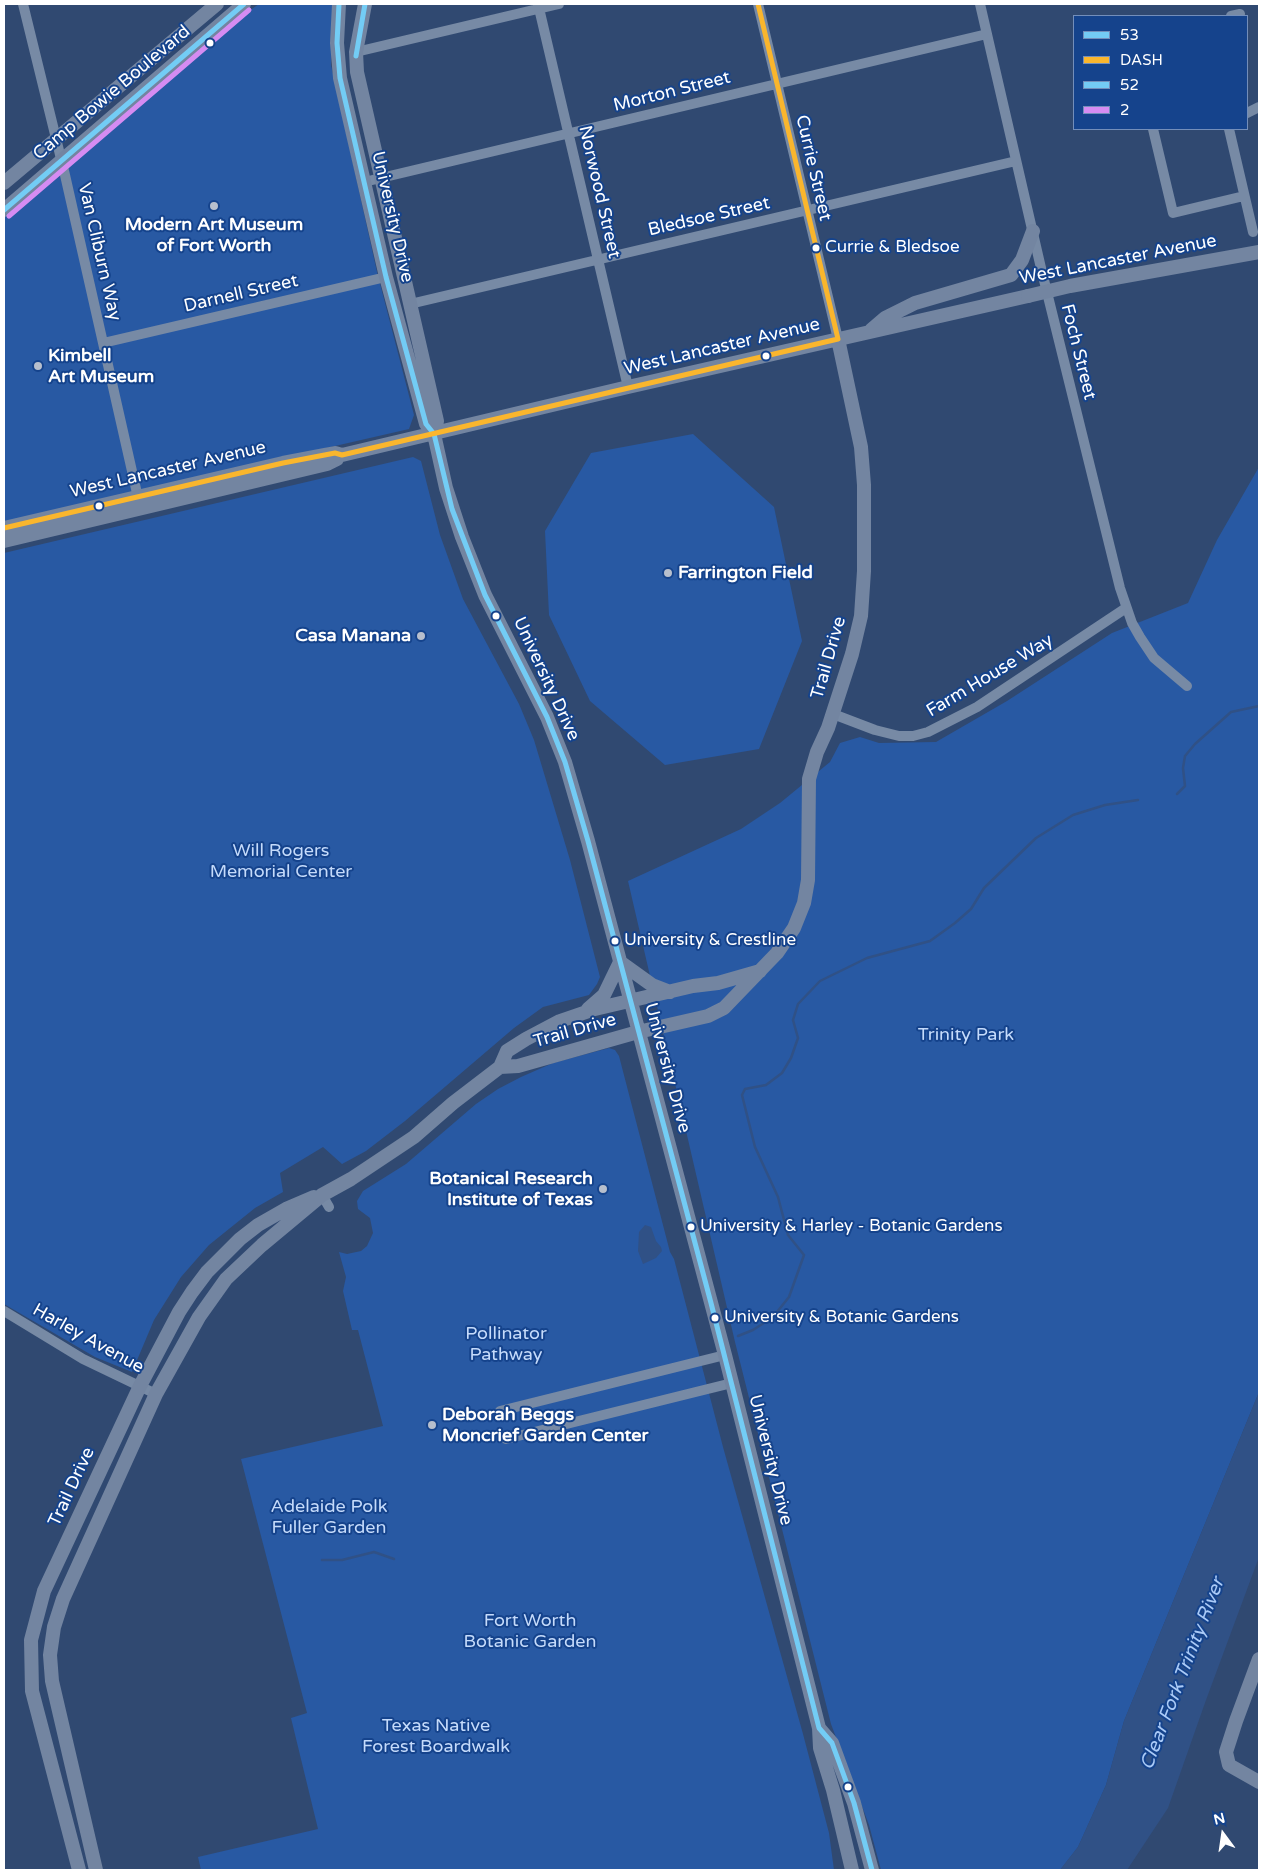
<!DOCTYPE html>
<style>
body{margin:0}
#map{position:relative;width:1263px;height:1874px;overflow:hidden;background:#304971;font-family:"Varela Round",sans-serif}
canvas{display:block}
.frame{position:absolute;inset:0;border:5px solid #fff;pointer-events:none}
.legend{position:absolute;left:1073px;top:15px;width:175px;height:115px;box-sizing:border-box;background:#15438c;border:1px solid #738eba;margin:0;padding:6px 9px;list-style:none;font-size:15px;color:#fff}
.legend li{display:flex;align-items:center;gap:10px;height:25px}
.legend b{width:25px;border:1px solid #738eba}
.north{position:absolute;left:1198px;top:1809px;width:50px;height:50px;-webkit-text-stroke:4px #15438c;paint-order:stroke;rotate:346deg;font-size:14px;font-weight:700;line-height:20px;text-align:center;color:#fff}
.north::after{content:'';display:block;margin:auto;width:18px;height:22px;background:#fff;clip-path:polygon(50% 0,100% 100%,50% 72%,0 100%)}
</style>
<div id="map">
<canvas width="1263" height="1874"></canvas>
<div class="frame"></div>
<ul class="legend">
<li><b style="height:6px;background:#73ccf5"></b>53</li>
<li><b style="height:6px;background:#fab62d"></b>DASH</li>
<li><b style="height:6px;background:#73ccf5"></b>52</li>
<li><b style="height:6px;background:#d58cf2"></b>2</li>
</ul>
<div class="north">N</div>
</div>
<script>
const c = document.querySelector('canvas').getContext('2d');
c.lineJoin = 'round';
function paint(path, color) { c.fillStyle = color; c.fill(path, 'evenodd'); }
const poly = rows => new Path2D(rows.map(r => 'M' + r).join(''));
function stroke(path, color, width, dash) { c.strokeStyle = color; c.lineWidth = width; c.lineCap = dash ? 'butt' : 'round'; c.setLineDash(dash || []); c.stroke(path); }
function write(font, color, halo, rows, align = 'center') {
  c.font = font + ' "Varela Round",sans-serif'; c.lineWidth = 4; c.setLineDash([]); c.textBaseline = 'middle'; c.strokeStyle = halo; c.fillStyle = color; for (const [text, x, y, turn = 0] of rows) {
    c.save(); c.translate(x, y); c.rotate((+turn || 0) * Math.PI / 180); c.textAlign = isNaN(turn) ? turn : align; if (halo) c.strokeText(text, 0, 0); c.fillText(text, 0, 0); c.restore();
  }
}
const green = poly([
 [259,4,333,4,331,65,377,272,414,415,409,429,4,522,4,216,239,18],
 [693,434,774,507,802,641,759,749,665,765,590,701,549,615,545,531,591,453],
 [413,457,421,461,440,535,463,599,519,704,534,740,570,860,600,977,597,984,589,995,543,1007,514,1028,405,1121,366,1151,342,1164,323,1147,280,1173,283,1192,255,1208,209,1245,181,1277,154,1320,132,1372,95,1357,4,1304,4,553],
 [1259,467,1259,1392,1124,1721,1106,1785,1078,1847,1060,1870,881,1870,869,1825,831,1724,735,1342,628,881,741,829,780,803,830,762,840,743,860,737,879,743,936,742,1007,701,1112,633,1188,603,1217,540],
 [609,1048,615,1050,619,1056,670,1252,674,1259,723,1447,803,1734,829,1833,834,1870,201,1870,198,1857,318,1829,291,1718,307,1713,241,1459,383,1426,358,1330,352,1330,343,1291,346,1277,339,1252,347,1254,361,1251,367,1246,373,1233,370,1218,358,1209,357,1201,363,1191,406,1164,476,1104,498,1089,521,1077,553,1063]
]);
const water = poly([
 [645,1225,651,1227,656,1241,661,1247,662,1251,656,1258,643,1264,638,1251,639,1232],
 [1259,1392,1259,1557,1206,1700,1168,1808,1127,1870,1060,1870,1078,1847,1106,1785,1124,1721]
]);
const stream = poly([
 [1177,794,1185,786,1183,768,1185,756,1195,744,1231,712,1259,706],
 [738,1336,753,1330,773,1317,789,1297,804,1255,788,1235,778,1197,755,1147,742,1095,745,1089,766,1085,782,1073,791,1058,798,1038,793,1020,798,1004,820,981,867,958,930,941,955,923,971,909,984,888,1036,838,1073,815,1105,805,1138,800],
 [322,1560,342,1560,374,1552,394,1559]
]);
const street = poly([
 [23,4,65,175,139,502],
 [538,4,628,387],
 [758,4,838,339],
 [980,4,1041,268,1120,588,1132,623,1140,637,1154,658,1187,686],
 [1231,16,1240,14],
 [356,52,559,4],
 [1247,113,1259,107],
 [1153,129,1173,213,1244,196],
 [1229,129,1253,232],
 [364,182,987,34],
 [410,304,1016,161],
 [103,343,386,277],
 [833,714,875,730,899,736,913,736,928,732,977,707,1126,608],
 [322,1195,329,1207],
 [4,1311,83,1359,156,1394],
 [500,1411,725,1355],
 [506,1439,732,1383]
]);
const secondary = poly([
 [339,4,337,43,340,78,386,277,426,424,434,434],
 [365,4,356,52,357,72,437,421,434,434,446,488,462,537,485,595,547,717,565,762,588,841,725,1355,819,1728,820,1748,833,1790,852,1870],
 [4,183,217,4],
 [4,210,244,4],
 [871,330,885,318,915,303,1011,275,1022,260,1033,231],
 [4,528,283,463,325,455,335,453,342,455,363,450,628,387,1028,296],
 [4,541,327,464,337,459],
 [620,962,652,985,670,992],
 [588,1009,604,995,620,962],
 [500,1067,518,1066,638,1032,708,1016,724,1008,777,953,794,928,804,903,808,880,809,779,817,752,828,728,852,654,861,616,864,571,864,485,861,447,838,339],
 [1259,1659,1236,1721,1226,1752,1229,1765,1259,1782],
 [819,1728,832,1743,854,1803,872,1870],
 [79,1870,32,1691,31,1640,44,1591,140,1386,179,1312,192,1292,207,1272,240,1239,258,1225,286,1209,314,1197],
 [96,1870,52,1681,50,1655,54,1627,63,1599,156,1394,199,1317,226,1279,262,1245,322,1195,351,1179,414,1137,453,1103,500,1067,507,1051,526,1039,560,1021,595,1009,693,986,718,983,760,971]
]);
const secondaryBridge = poly([
 [1028,296,1070,286,1259,252]
]);
const bus1 = poly([
 [339,4,337,43,340,78,386,277,426,424,434,434,452,509,485,595,547,717,565,762,588,841,711,1303,819,1728,832,1743,854,1803,872,1870],
 [356,56,365,4]
]);
const bus2 = poly([
 [4,528,283,463,335,453,342,455,838,339,758,4]
]);
const bus3 = poly([
 [4,210,244,4]
]);
const bus4 = poly([
 [9,216,249,10]
]);
const markers = [
 [210,43,4.5,"#fff"],
 [214,206,5,"#b7bfcd"],
 [816,248,4.5,"#fff"],
 [766,356,4.5,"#fff"],
 [38,366,5,"#b7bfcd"],
 [99,506,4.5,"#fff"],
 [668,573,5,"#b7bfcd"],
 [496,616,4.5,"#fff"],
 [421,636,5,"#b7bfcd"],
 [615,941,4.5,"#fff"],
 [603,1189,5,"#b7bfcd"],
 [691,1227,4.5,"#fff"],
 [715,1318,4.5,"#fff"],
 [432,1425,5,"#b7bfcd"],
 [848,1787,4.5,"#fff"]
];
const busNames = [
 ["Currie & Bledsoe",825,248],
 ["University & Crestline",624,941],
 ["University & Harley - Botanic Gardens",700,1227],
 ["University & Botanic Gardens",724,1318]
];
const streetNames = [
 ["Morton Street",672,92,-14],
 ["Camp Bowie Boulevard",112,93,-40],
 ["Currie Street",813,168,77],
 ["Norwood Street",599,192,77],
 ["University Drive",392,217,77],
 ["Bledsoe Street",709,217,-13],
 ["Van Cliburn Way",99,252,77],
 ["West Lancaster Avenue",1118,260,-11],
 ["Darnell Street",241,294,-13],
 ["West Lancaster Avenue",722,347,-13],
 ["Foch Street",1078,352,76],
 ["West Lancaster Avenue",168,470,-13],
 ["Trail Drive",829,658,-74],
 ["Farm House Way",990,676,-31],
 ["University Drive",546,679,65],
 ["Trail Drive",575,1031,-16],
 ["University Drive",667,1068,75],
 ["Harley Avenue",88,1339,29],
 ["University Drive",770,1460,76],
 ["Trail Drive",72,1487,-65]
];
const poiNames = [
 ["Modern Art Museum",214,225,"center"],
 ["of Fort Worth",214,246,"center"],
 ["Kimbell",48,356],
 ["Art Museum",48,377],
 ["Farrington Field",678,573],
 ["Casa Manana",411,636,"right"],
 ["Botanical Research",593,1179,"right"],
 ["Institute of Texas",593,1200,"right"],
 ["Deborah Beggs",442,1415],
 ["Moncrief Garden Center",442,1436]
];
const parkNames = [
 ["Will Rogers",281,851],
 ["Memorial Center",281,872],
 ["Trinity Park",966,1035],
 ["Pollinator",506,1334],
 ["Pathway",506,1355],
 ["Adelaide Polk",329,1507],
 ["Fuller Garden",329,1528],
 ["Fort Worth",530,1621],
 ["Botanic Garden",530,1642],
 ["Texas Native",436,1726],
 ["Forest Boardwalk",436,1747]
];
const waterNames = [
 ["Clear Fork Trinity River",1183,1674,-69]
];
paint(green, '#2859a3');
paint(water, '#305186');
stroke(stream, '#305186', 2.5);
stroke(street, '#778aa5', 10);
stroke(secondary, '#7385a1', 14);
stroke(secondaryBridge, '#7385a1', 14);
stroke(bus1, '#73ccf5', 5);
stroke(bus2, '#fab62d', 5);
stroke(bus3, '#73ccf5', 5);
stroke(bus4, '#d58cf2', 5);
for (const [x, y, r, color] of markers) { const dot = new Path2D(); dot.arc(x, y, r, 0, 2 * Math.PI); c.fillStyle = color; c.fill(dot); stroke(dot, '#15438c', 2); }
write('17px', '#fff', '#15438c', busNames, 'left');
write('18px', '#fff', '#15438c', streetNames);
write('bold 18px', '#fff', '#15438c', poiNames, 'left');
write('18px', '#c5dbfb', '#15438c', parkNames);
write('italic 19px', '#aacaf7', '#15438c', waterNames);
</script>
